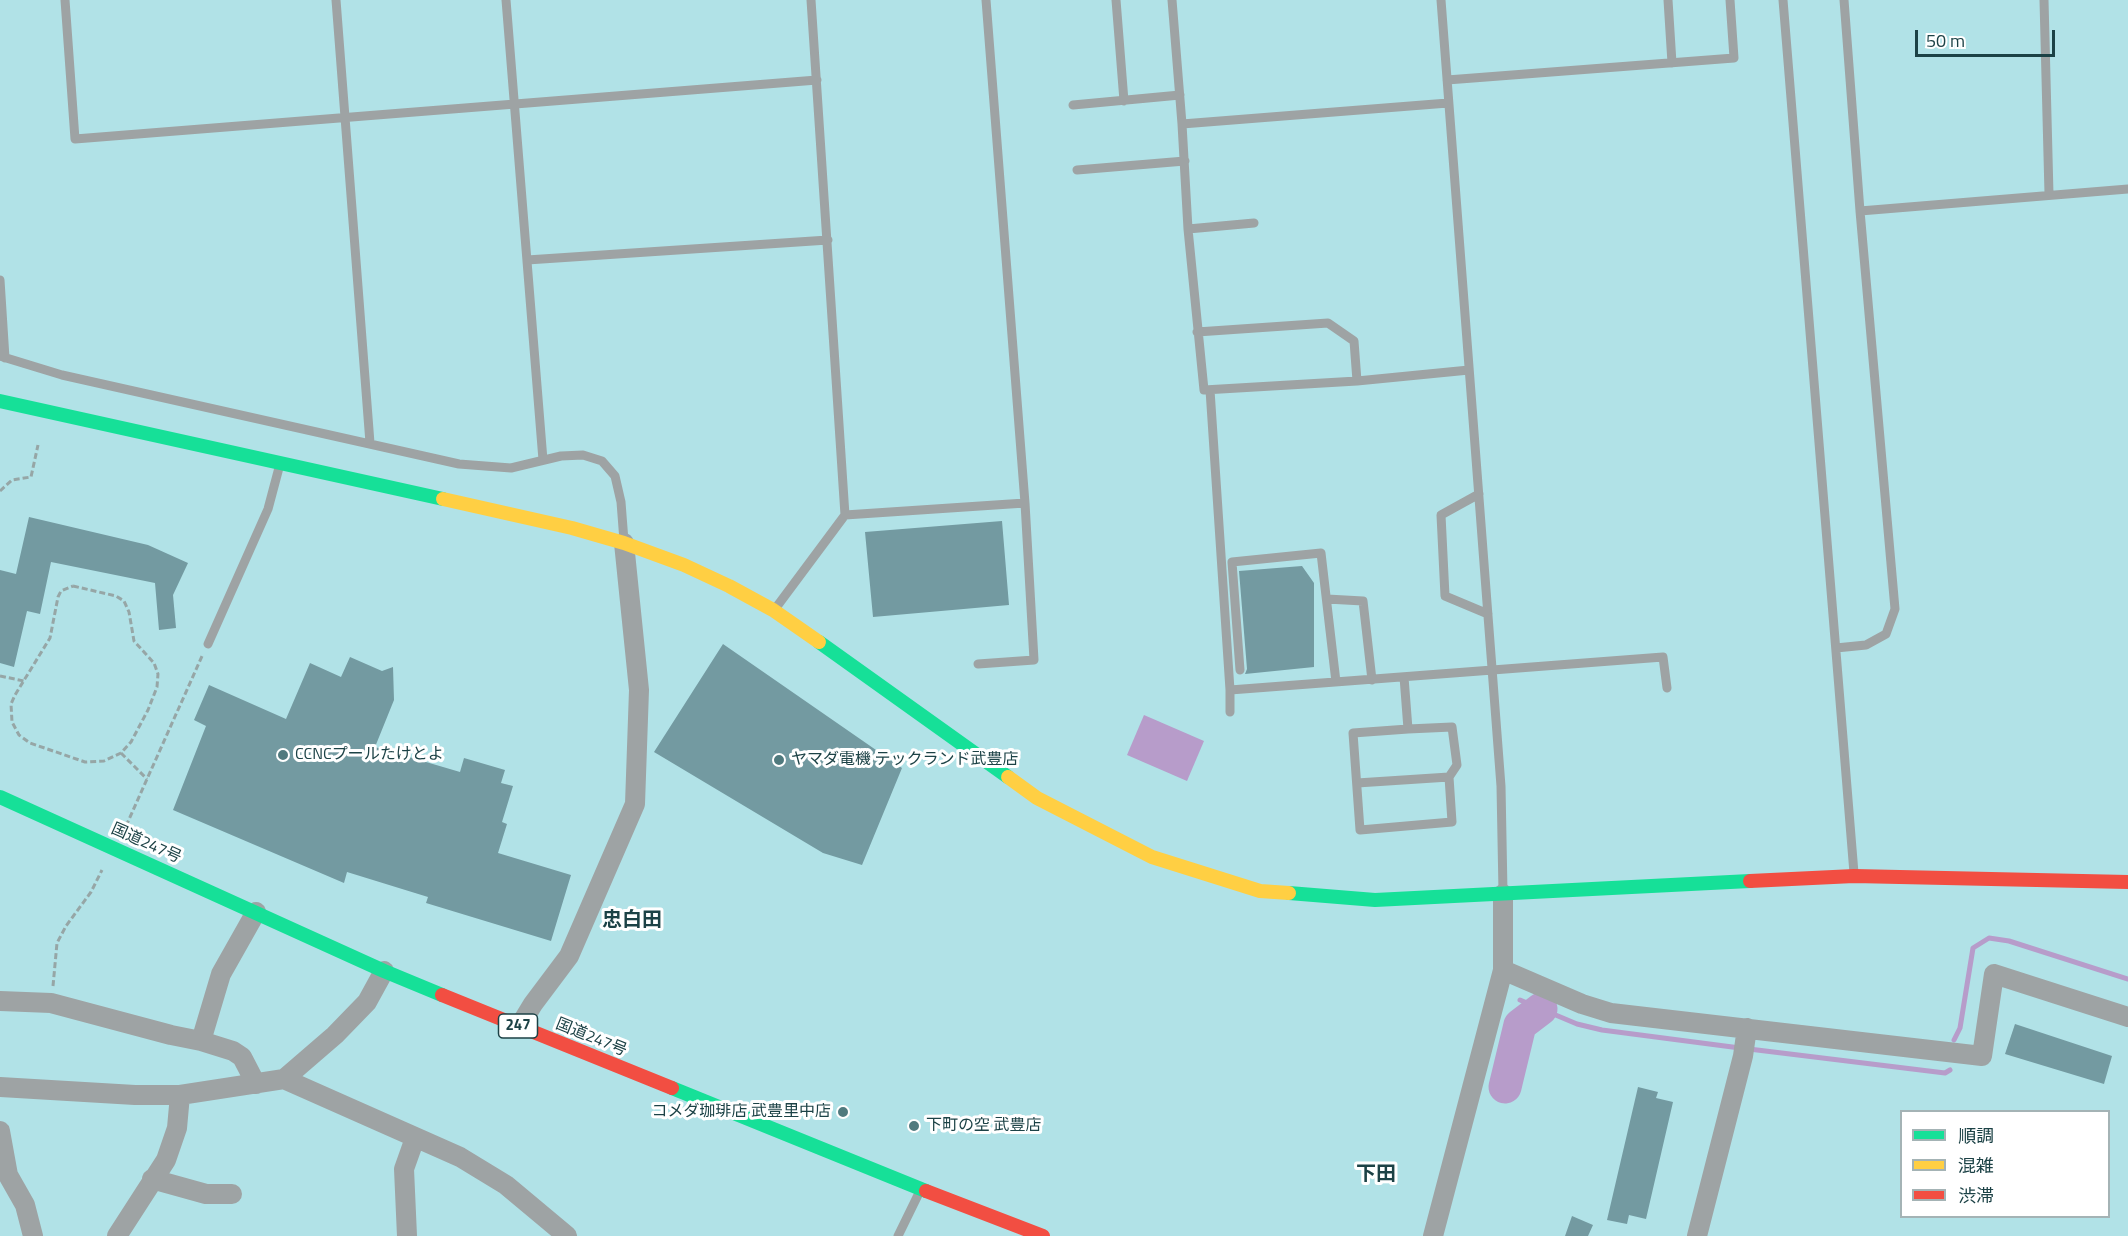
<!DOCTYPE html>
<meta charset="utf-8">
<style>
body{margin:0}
#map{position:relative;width:2128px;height:1236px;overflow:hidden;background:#b1e2e7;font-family:"Titillium Web","Noto Sans JP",sans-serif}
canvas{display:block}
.legend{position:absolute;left:1900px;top:1110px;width:210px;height:108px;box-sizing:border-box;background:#fff;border:2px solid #a4b3b5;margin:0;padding:8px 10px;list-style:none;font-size:18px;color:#1c4246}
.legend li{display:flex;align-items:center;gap:12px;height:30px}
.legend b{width:30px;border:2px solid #a4b3b5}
.scale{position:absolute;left:1915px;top:30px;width:140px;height:27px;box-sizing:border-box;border:3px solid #1c4246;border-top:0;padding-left:8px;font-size:18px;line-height:21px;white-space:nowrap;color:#1c4246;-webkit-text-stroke:4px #fff;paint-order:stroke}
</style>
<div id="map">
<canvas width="2128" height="1236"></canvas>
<ul class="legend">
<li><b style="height:8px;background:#16e098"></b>順調</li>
<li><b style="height:8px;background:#ffcf43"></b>混雑</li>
<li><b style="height:8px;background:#f24e42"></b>渋滞</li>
</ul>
<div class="scale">50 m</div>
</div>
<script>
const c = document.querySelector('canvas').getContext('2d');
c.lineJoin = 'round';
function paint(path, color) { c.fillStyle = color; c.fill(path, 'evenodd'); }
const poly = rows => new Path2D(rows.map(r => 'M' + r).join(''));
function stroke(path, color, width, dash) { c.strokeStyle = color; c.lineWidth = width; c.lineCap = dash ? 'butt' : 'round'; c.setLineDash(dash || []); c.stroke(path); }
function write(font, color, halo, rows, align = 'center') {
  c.font = font + ' "Titillium Web","Noto Sans JP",sans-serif'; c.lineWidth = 6; c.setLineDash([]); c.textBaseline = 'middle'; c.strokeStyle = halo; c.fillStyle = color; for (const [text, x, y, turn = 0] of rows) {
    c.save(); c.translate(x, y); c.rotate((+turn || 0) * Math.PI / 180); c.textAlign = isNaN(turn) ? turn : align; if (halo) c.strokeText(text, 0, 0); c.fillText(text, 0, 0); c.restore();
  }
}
const water = poly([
 [1144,715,1204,741,1187,781,1127,755]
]);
const stream = poly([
 [1520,1000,1577,1024,1602,1030,1740,1048],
 [1954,1040,1960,1028,1973,948,1989,938,2009,941,2128,979],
 [1749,1049,1945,1073,1950,1070]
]);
const river = poly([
 [1505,1087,1520,1025,1541,1009]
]);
const building = poly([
 [29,517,148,545,188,563,173,595,176,628,159,630,155,583,51,562,40,614,27,611,14,667,0,663,0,570,16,574],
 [1002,521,1009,605,873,617,865,532],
 [1302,566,1314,583,1314,667,1245,674,1247,669,1239,571],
 [723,644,902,768,862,865,823,853,654,752],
 [350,657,382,671,393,667,394,700,375,747,460,772,464,758,505,770,501,783,513,786,502,822,507,824,498,853,571,875,551,941,426,903,428,897,347,872,344,883,173,810,206,726,194,720,209,685,286,719,310,663,341,677],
 [2015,1024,2112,1056,2104,1084,2005,1054],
 [1638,1087,1658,1092,1656,1098,1673,1102,1646,1219,1629,1215,1627,1224,1607,1220],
 [1572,1216,1593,1225,1588,1236,1565,1236]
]);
const path = poly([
 [0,491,12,480,31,477,38,445],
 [73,586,116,596,124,601,129,612,134,641,154,663,158,674,157,687,148,710,131,742,121,753,104,761,85,762,30,743,19,735,12,722,11,704,15,695,50,638,58,597,61,591,73,586],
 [0,676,24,681],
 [121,753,147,779],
 [126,826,203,654],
 [53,986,57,943,66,926,91,892,102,870]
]);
const lane = poly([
 [65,0,75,139,817,80],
 [336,0,370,443],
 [506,0,543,460],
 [1116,0,1124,101],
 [1172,0,1182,124,1188,229,1204,390,1357,381,1469,370],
 [1441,0,1501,786,1503,892],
 [1668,0,1672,63],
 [1783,0,1854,873],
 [1844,0,1860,211],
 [2044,0,2049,194],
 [1447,80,1734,58,1730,0],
 [1073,105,1180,95],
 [1182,124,1448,103],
 [1077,170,1185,161],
 [1188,229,1254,223],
 [527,260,828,240],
 [0,280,5,358],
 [1197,332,1328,323,1354,341,1357,381],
 [0,356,62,375,459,464,511,468,561,456,583,455,602,461,615,476,621,502,624,541],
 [1210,390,1230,690,1663,657,1667,688],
 [1479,494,1441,515,1445,596,1488,614],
 [845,515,1025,503],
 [1327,599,1363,601,1372,680],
 [775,609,845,515,811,0],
 [208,644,268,509,280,464],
 [1836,648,1866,645,1886,634,1895,609,1860,211,2128,189],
 [978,664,1034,660,1025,503,986,0],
 [1240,670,1232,562,1321,553,1336,682],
 [1404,677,1408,729,1452,727,1457,765,1449,777,1452,822,1360,830,1353,733,1408,729],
 [1230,690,1230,712],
 [1357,783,1449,777],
 [898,1236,918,1195]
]);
const street = poly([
 [1503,970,1582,1004,1611,1013,1982,1056,1994,974,2128,1017],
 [0,1001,51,1003,171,1035,201,1041,233,1051,242,1057,256,1084],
 [519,1027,533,1004,569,956,635,804,639,690,624,543],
 [201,1041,221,974,256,912],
 [284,1079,335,1035,367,1002,384,971],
 [0,1087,135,1095,180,1095,284,1079,460,1157,506,1185,567,1236],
 [0,1131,8,1175,25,1205,33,1236],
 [152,1179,206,1194,232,1194],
 [117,1236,166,1160,177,1128,180,1095],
 [407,1236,404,1169,415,1138],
 [1433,1236,1503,970,1503,894],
 [1697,1236,1743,1056,1747,1028]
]);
const fast = poly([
 [0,401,443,499],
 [819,642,1008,777],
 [0,797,384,971,442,995],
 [1289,893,1375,900,1750,881],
 [672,1088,926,1191]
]);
const slow = poly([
 [443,499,572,528,624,543,684,565,729,586,773,610,819,642],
 [1008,777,1037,798,1152,857,1260,891,1289,893]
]);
const jam = poly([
 [1750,881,1854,876,2128,882],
 [442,995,672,1088],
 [926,1191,1043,1236]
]);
const markers = [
 [283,755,6,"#507a7e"],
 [779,760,6,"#507a7e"],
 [843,1112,6,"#507a7e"],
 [914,1126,6,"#507a7e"]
];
const shields = [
 [518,1026,39]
];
const shieldNames = [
 ["247",518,1026]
];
const poiNames = [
 ["CCNCプールたけとよ",295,755],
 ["ヤマダ電機 テックランド武豊店",791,760],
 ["コメダ珈琲店 武豊里中店",831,1112,"right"],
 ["下町の空 武豊店",926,1126]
];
const streetNames = [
 ["国道247号",146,844,24],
 ["国道247号",591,1038,22]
];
const quarterNames = [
 ["忠白田",632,921],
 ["下田",1376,1175]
];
paint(water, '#b79cca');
stroke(stream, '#b79cca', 5);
stroke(river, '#b79cca', 33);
paint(building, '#739aa1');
stroke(path, '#96a6a6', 3, [6, 3]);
stroke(lane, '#9ea3a4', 9);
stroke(street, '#9ea3a4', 20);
stroke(fast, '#16e098', 14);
stroke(slow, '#ffcf43', 14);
stroke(jam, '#f24e42', 14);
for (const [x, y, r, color] of markers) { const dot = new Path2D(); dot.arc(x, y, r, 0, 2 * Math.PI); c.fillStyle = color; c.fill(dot); stroke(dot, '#fff', 2); }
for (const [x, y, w] of shields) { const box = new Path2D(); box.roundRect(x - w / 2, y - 12, w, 24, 4.5); c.fillStyle = '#fff'; c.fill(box); stroke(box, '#1c4246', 1.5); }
write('bold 15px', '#1c4246', null, shieldNames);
write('16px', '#1c4246', '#fff', poiNames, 'left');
write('16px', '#1c4246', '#fff', streetNames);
write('bold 20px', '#1c4246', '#fff', quarterNames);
</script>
